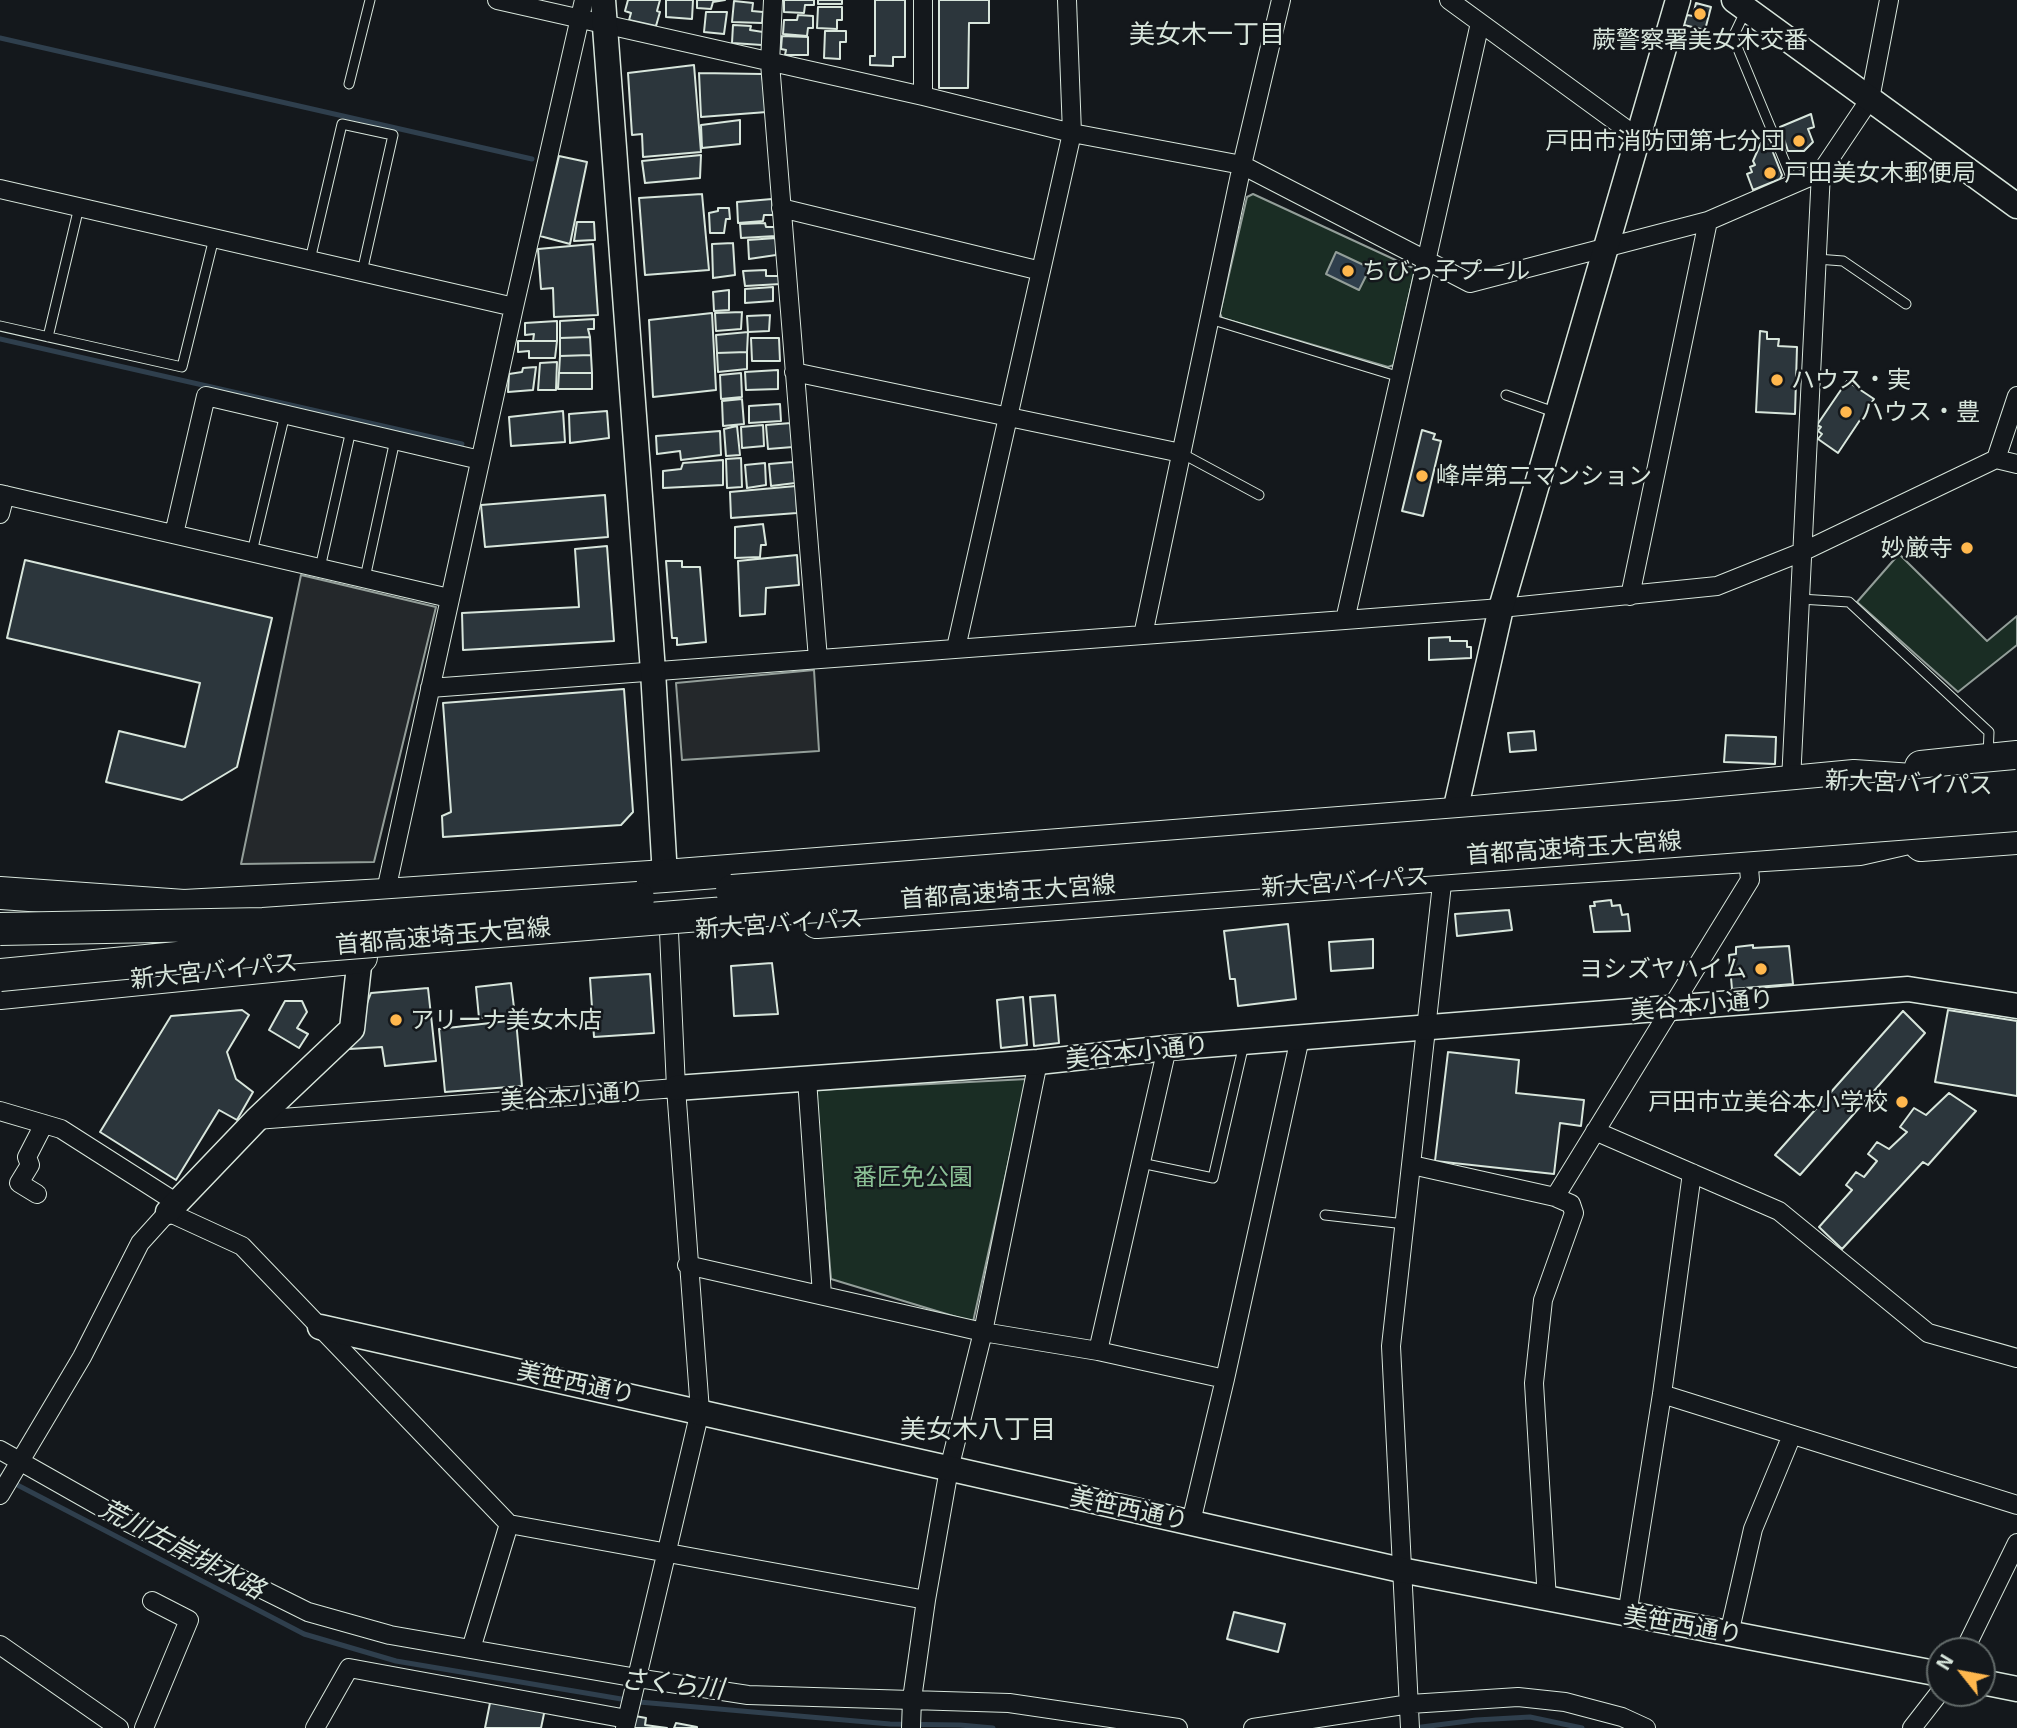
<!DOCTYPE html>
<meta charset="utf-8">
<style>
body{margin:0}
#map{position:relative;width:2017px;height:1728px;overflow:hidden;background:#14181c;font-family:"Exo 2",sans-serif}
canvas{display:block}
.north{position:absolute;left:1926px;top:1637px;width:70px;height:70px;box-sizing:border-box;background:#14181c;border:2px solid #626a69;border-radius:50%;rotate:301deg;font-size:19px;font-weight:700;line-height:28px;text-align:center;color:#d8e6dc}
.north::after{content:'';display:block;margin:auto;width:24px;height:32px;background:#ffb74d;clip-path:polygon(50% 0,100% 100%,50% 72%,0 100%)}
</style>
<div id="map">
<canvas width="2017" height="1728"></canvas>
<div class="north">N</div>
</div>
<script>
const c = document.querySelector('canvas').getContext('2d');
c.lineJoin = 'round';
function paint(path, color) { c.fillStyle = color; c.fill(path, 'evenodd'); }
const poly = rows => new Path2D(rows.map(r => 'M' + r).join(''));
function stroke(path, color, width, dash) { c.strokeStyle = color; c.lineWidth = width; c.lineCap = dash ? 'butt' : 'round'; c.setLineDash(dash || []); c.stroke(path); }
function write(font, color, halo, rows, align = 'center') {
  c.font = font + ' "Exo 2","Noto Sans JP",sans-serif'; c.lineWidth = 5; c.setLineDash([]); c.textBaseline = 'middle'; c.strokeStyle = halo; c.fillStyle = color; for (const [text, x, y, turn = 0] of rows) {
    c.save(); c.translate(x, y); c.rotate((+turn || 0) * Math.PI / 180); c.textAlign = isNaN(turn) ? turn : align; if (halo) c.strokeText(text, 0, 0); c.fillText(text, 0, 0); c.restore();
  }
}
const green = poly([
 [1253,194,1415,269,1394,365,1388,367,1222,318,1220,313,1247,197,1253,194],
 [1899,554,1987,641,2017,616,2017,645,1958,692,1857,602,1899,554],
 [1027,1079,973,1322,831,1279,815,1090,1027,1079]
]);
const parking = poly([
 [301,575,436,607,374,862,241,864,301,575],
 [814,670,819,751,682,760,676,683,814,670]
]);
const water = poly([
 [1336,252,1370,268,1359,290,1326,274,1336,252]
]);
const stream = poly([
 [0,38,532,159],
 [0,339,462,444],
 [0,1476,304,1634,396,1661,639,1702,890,1724,960,1725,993,1728],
 [1414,1728,1476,1720,1530,1717,1582,1728]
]);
const building = poly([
 [628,0,660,0,657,11,660,12,656,26,629,20,631,13,625,11,628,0],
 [666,0,693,0,692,19,666,17,666,0],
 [697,0,725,0,713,2,711,9,697,8,697,0],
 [784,0,814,0,814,5,805,5,804,13,784,12,784,0],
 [818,0,842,0,842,4,818,4,818,0],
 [875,0,905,0,905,57,893,57,893,66,870,65,870,56,875,56,875,0],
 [939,0,989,0,989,23,969,23,968,88,939,88,939,0],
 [734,1,753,3,752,11,763,12,762,23,732,22,734,1],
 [1696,3,1711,7,1705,30,1684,25,1687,15,1693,16,1696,3],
 [818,7,842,7,842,20,837,20,837,29,817,28,818,7],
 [706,12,727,12,724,34,704,32,706,12],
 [798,15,813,16,813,28,808,28,807,36,783,34,784,20,797,20,798,15],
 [733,25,751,26,750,30,763,32,762,45,732,43,733,25],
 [825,31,846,31,846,42,840,42,840,59,824,58,825,31],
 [782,36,808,37,808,55,785,55,786,50,781,49,782,36],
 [694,65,701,152,643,157,642,134,632,135,628,73,694,65],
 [699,73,762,74,767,112,701,117,699,73],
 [1811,114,1814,127,1808,129,1813,142,1804,151,1788,151,1780,127,1811,114],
 [740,120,740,144,702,148,701,125,740,120],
 [1768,140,1782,175,1780,179,1753,190,1747,174,1752,172,1750,167,1755,165,1753,161,1761,143,1768,140],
 [701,155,700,178,645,183,642,161,701,155],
 [559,156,587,162,570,244,540,236,559,156],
 [702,194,709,270,645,275,639,198,702,194],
 [772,199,773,215,764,215,763,221,738,223,737,202,772,199],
 [718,208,729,208,730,219,726,219,724,233,710,233,709,213,718,211,718,208],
 [577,222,594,222,595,240,574,241,577,222],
 [765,223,766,227,777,227,776,236,741,238,740,224,765,223],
 [776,238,776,255,749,259,748,240,776,238],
 [733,243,735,275,713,278,712,244,733,243],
 [593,244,598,315,554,317,553,288,541,289,538,249,593,244],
 [766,270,766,276,780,276,781,284,745,286,743,271,766,270],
 [773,287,773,301,745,303,745,289,773,287],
 [729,290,729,310,714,311,713,292,729,290],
 [742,312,741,329,716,331,715,313,742,312],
 [712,313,716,390,653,397,649,320,712,313],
 [770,315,769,331,748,332,747,316,770,315],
 [594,319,594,329,588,329,590,337,560,338,560,321,594,319],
 [557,321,557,341,533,341,534,334,525,335,525,323,557,321],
 [1760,331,1767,332,1767,339,1779,339,1778,346,1797,347,1795,414,1756,412,1760,331],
 [748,332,747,352,717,353,716,335,748,332],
 [590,337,591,355,560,356,560,338,590,337],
 [751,338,779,338,780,361,752,361,751,338],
 [518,341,557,341,555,358,529,358,529,351,518,352,518,341],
 [747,352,747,369,718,372,717,353,747,352],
 [591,355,592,373,559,373,560,356,591,355],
 [557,362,556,390,538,390,540,363,557,362],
 [536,367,533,390,508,392,509,374,522,372,523,368,536,367],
 [778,370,778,389,746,390,745,372,778,370],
 [559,373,592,373,592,389,558,389,559,373],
 [741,373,742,397,721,399,720,375,741,373],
 [1847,381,1874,399,1838,453,1818,439,1822,434,1818,431,1821,427,1817,425,1847,381],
 [742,399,744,424,723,426,722,401,742,399],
 [780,404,781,421,749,423,749,406,780,404],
 [563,411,565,442,511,446,509,417,563,411],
 [607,411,609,438,570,443,569,414,607,411],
 [791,423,793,447,768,449,766,425,791,423],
 [763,425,764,446,742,448,741,427,763,425],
 [737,426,740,455,726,456,724,429,737,426],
 [1422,430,1435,434,1433,439,1441,441,1423,516,1402,511,1422,430],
 [720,431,721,455,681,460,680,451,657,454,656,436,720,431],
 [741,458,742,487,727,488,726,459,741,458],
 [723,460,723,485,663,488,663,471,681,469,683,463,723,460],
 [793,462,795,483,771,486,769,464,793,462],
 [765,463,766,485,747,488,745,465,765,463],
 [796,486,797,513,731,518,730,492,796,486],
 [605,495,608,537,485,547,481,505,605,495],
 [763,524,766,545,761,545,760,557,735,558,735,527,763,524],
 [607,546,614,641,463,650,462,613,579,607,575,549,607,546],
 [797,555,799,585,766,588,765,614,740,616,738,561,797,555],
 [25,560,272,618,237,767,182,800,106,782,119,731,185,747,200,683,7,638,25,560],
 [666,561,682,561,682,567,700,567,706,642,677,645,677,638,672,638,666,561],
 [1450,637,1450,641,1467,641,1467,647,1471,647,1471,658,1429,660,1429,638,1450,637],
 [624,689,633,812,621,825,443,837,442,816,451,812,443,703,624,689],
 [1534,731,1536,750,1510,752,1508,733,1534,731],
 [1726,735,1776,737,1775,764,1724,762,1726,735],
 [1611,900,1612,906,1620,905,1622,915,1628,914,1630,931,1594,932,1590,906,1595,906,1594,902,1611,900],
 [1509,910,1512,930,1457,936,1455,914,1509,910],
 [1288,924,1296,999,1238,1006,1235,979,1230,979,1224,931,1288,924],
 [1373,939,1373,968,1331,971,1329,942,1373,939],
 [1753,945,1753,948,1789,946,1793,984,1732,989,1729,955,1736,954,1736,947,1753,945],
 [772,963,778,1014,734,1016,731,966,772,963],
 [650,974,654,1033,594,1037,590,978,650,974],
 [511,983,515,1016,479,1018,476,987,511,983],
 [428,988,436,1061,385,1066,382,1047,349,1049,371,993,428,988],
 [1055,995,1059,1043,1034,1046,1030,997,1055,995],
 [1023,997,1027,1045,1001,1048,997,1000,1023,997],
 [285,1001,302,1001,307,1012,297,1028,308,1034,299,1048,269,1030,285,1001],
 [242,1010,249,1015,227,1052,236,1079,253,1092,237,1120,219,1110,176,1180,100,1132,171,1016,242,1010],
 [1948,1010,2017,1021,2017,1096,1935,1082,1948,1010],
 [1903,1011,1925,1033,1800,1175,1775,1155,1903,1011],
 [516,1020,522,1086,445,1092,439,1029,516,1020],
 [1448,1052,1519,1060,1516,1093,1584,1100,1581,1126,1560,1123,1554,1174,1435,1161,1448,1052],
 [1949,1093,1976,1111,1928,1165,1923,1162,1842,1249,1819,1227,1852,1190,1846,1185,1856,1172,1864,1177,1877,1161,1868,1154,1877,1142,1889,1149,1907,1132,1900,1127,1914,1108,1926,1115,1949,1093],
 [1234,1612,1285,1624,1278,1652,1227,1639,1234,1612],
 [491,1698,545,1709,541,1728,485,1728,491,1698],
 [635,1716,646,1718,645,1725,667,1728,633,1728,635,1716],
 [676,1723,697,1727,697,1728,674,1728,676,1723]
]);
const lane = poly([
 [1745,12,1733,37,1794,184],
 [349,84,370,0],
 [1817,259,1843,261,1906,304],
 [310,260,342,124,393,135,362,272],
 [1210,319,1400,377],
 [0,326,182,367,214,238],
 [48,337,79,207],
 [1506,395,1557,413],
 [1181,453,1259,495],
 [252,552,285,414],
 [320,568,351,430],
 [365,578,395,440],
 [1800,599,1849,602,1989,732,1988,756],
 [1141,1163,1213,1178,1244,1044],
 [1325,1215,1405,1224]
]);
const street = poly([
 [497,0,923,96,1072,133,1242,165,1470,283,1708,221,1821,172,1870,99,1889,0],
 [773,0,770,63,818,659],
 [1449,0,1637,137],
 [923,96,923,0],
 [0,189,514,307],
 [781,208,1041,271],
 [794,372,1181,453],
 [1996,459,2017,396],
 [0,494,449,598],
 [0,514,5,495],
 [174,534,206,396,480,460],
 [1630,596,1708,221],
 [1345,620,1480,23],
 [1143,635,1242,165,1281,0],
 [956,648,1072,133,1067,0],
 [430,688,1345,620,1501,608,1717,586,1802,552,1996,459,2017,464],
 [1791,781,1821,172],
 [385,895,514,307,584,0],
 [807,1079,822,1295],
 [0,1111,61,1129,177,1203],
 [256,1120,676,1088],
 [1595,1131,1779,1211,1928,1333,2017,1358],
 [1412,1165,1555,1197,1571,1204,1574,1213,1543,1300,1534,1383,1547,1600],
 [37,1194,19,1183,30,1165,27,1157,44,1124],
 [1555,1197,1750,880,1748,856],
 [687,1265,983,1332,1098,1351,1225,1379],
 [1098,1351,1167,1048],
 [1662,1394,2017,1505],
 [0,1450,129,1523,308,1612,390,1635,637,1678,748,1695,1009,1703,1178,1728],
 [0,1495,82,1357,140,1243,168,1212,242,1246,509,1524,926,1600],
 [1191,1522,1225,1379,1300,1038],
 [1627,1615,1662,1394,1692,1173],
 [1729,1634,1753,1529,1792,1435],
 [0,1645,119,1728],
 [471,1649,509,1524],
 [1964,1651,2017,1543],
 [144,1728,189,1620,152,1601],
 [315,1728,349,1668,627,1719],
 [625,1728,700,1411,676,1088,669,932],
 [911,1728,912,1699,926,1600,949,1469,983,1332,1038,1062],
 [1253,1728,1410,1704,1518,1697,1565,1702,1622,1717,1646,1728],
 [1410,1728,1391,1346,1443,875],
 [1912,1728,1940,1692]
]);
const secondary = poly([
 [603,0,653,671,665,876],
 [1734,0,2017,206],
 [1451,829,1501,608,1678,0],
 [676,1088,1038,1062,1167,1048,1908,989,2017,1006],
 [168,1212,256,1120,352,1029,360,957],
 [320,1327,1401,1570,1940,1674],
 [1982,1682,2017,1689]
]);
const highway = poly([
 [1921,767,2017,757],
 [1921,845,2017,838],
 [0,893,184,906,385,895,665,876,1454,814,1854,776,1956,783],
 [817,922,1443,875,1860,849,1944,830],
 [0,993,361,957]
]);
const highwayBridge = poly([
 [732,891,1677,817,2017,786],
 [0,929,263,924,638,898],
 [0,975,260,950,700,915,2017,815]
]);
const markers = [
 [1700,14,7,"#ffb74d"],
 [1799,141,7,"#ffb74d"],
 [1770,173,7,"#ffb74d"],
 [1348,271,7,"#ffb74d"],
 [1777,380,7,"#ffb74d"],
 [1846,412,7,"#ffb74d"],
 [1422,476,7,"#ffb74d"],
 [1967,548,7,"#ffb74d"],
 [1761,969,7,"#ffb74d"],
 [396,1020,7,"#ffb74d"],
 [1902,1102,7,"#ffb74d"]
];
const poiNames = [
 ["蕨警察署美女木交番",1700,40,"center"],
 ["戸田市消防団第七分団",1785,141,"right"],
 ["戸田美女木郵便局",1784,173],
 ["ちびっ子プール",1362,271],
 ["ハウス・実",1791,380],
 ["ハウス・豊",1860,412],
 ["峰岸第二マンション",1436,476],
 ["妙厳寺",1953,548,"right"],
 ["ヨシズヤハイム",1747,969,"right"],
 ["アリーナ美女木店",410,1020],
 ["戸田市立美谷本小学校",1888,1102,"right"]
];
const streetNames = [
 ["新大宮バイパス",1909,783,2],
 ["首都高速埼玉大宮線",1574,848,-4],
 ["新大宮バイパス",1345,882,-4],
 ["首都高速埼玉大宮線",1008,892,-4],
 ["新大宮バイパス",779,924,-4],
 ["首都高速埼玉大宮線",443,936,-5],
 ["新大宮バイパス",214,971,-6],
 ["美谷本小通り",1702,1005,-5],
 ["美谷本小通り",1137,1052,-6],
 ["美谷本小通り",572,1096,-4],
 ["美笹西通り",576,1383,12],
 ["美笹西通り",1129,1509,12],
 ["美笹西通り",1683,1625,10]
];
const parkNames = [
 ["番匠免公園",913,1177]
];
const neighbourhoodNames = [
 ["美女木一丁目",1207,34],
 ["美女木八丁目",978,1429]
];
const waterNames = [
 ["荒川左岸排水路",182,1549,28],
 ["さくら川",672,1684,6]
];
paint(green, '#1a2d24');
stroke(green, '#939e99', 2);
paint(parking, '#24282b');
stroke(parking, '#939e99', 2);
paint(water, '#2f3f4d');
stroke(water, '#939e99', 2);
stroke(stream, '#2f3f4d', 5);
paint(building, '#2c363c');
stroke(building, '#d8e6dc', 2);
stroke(lane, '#d8e6dc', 11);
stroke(street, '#d8e6dc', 20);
stroke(secondary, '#d8e6dc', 27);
stroke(highway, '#d8e6dc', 34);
stroke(lane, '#14181c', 9);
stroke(street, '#14181c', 18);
stroke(secondary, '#14181c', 24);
stroke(highway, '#14181c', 32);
stroke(highwayBridge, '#d8e6dc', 34, []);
stroke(highwayBridge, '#14181c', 32);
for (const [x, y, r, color] of markers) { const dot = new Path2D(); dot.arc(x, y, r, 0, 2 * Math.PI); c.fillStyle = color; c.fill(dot); stroke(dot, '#14181c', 2.5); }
write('24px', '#d8e6dc', '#14181c', poiNames, 'left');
write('24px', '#d8e6dc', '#14181c', streetNames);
write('24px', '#8ac095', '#14181c', parkNames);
write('26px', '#d8e6dc', '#14181c', neighbourhoodNames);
write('italic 26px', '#d8e6dc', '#14181c', waterNames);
</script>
